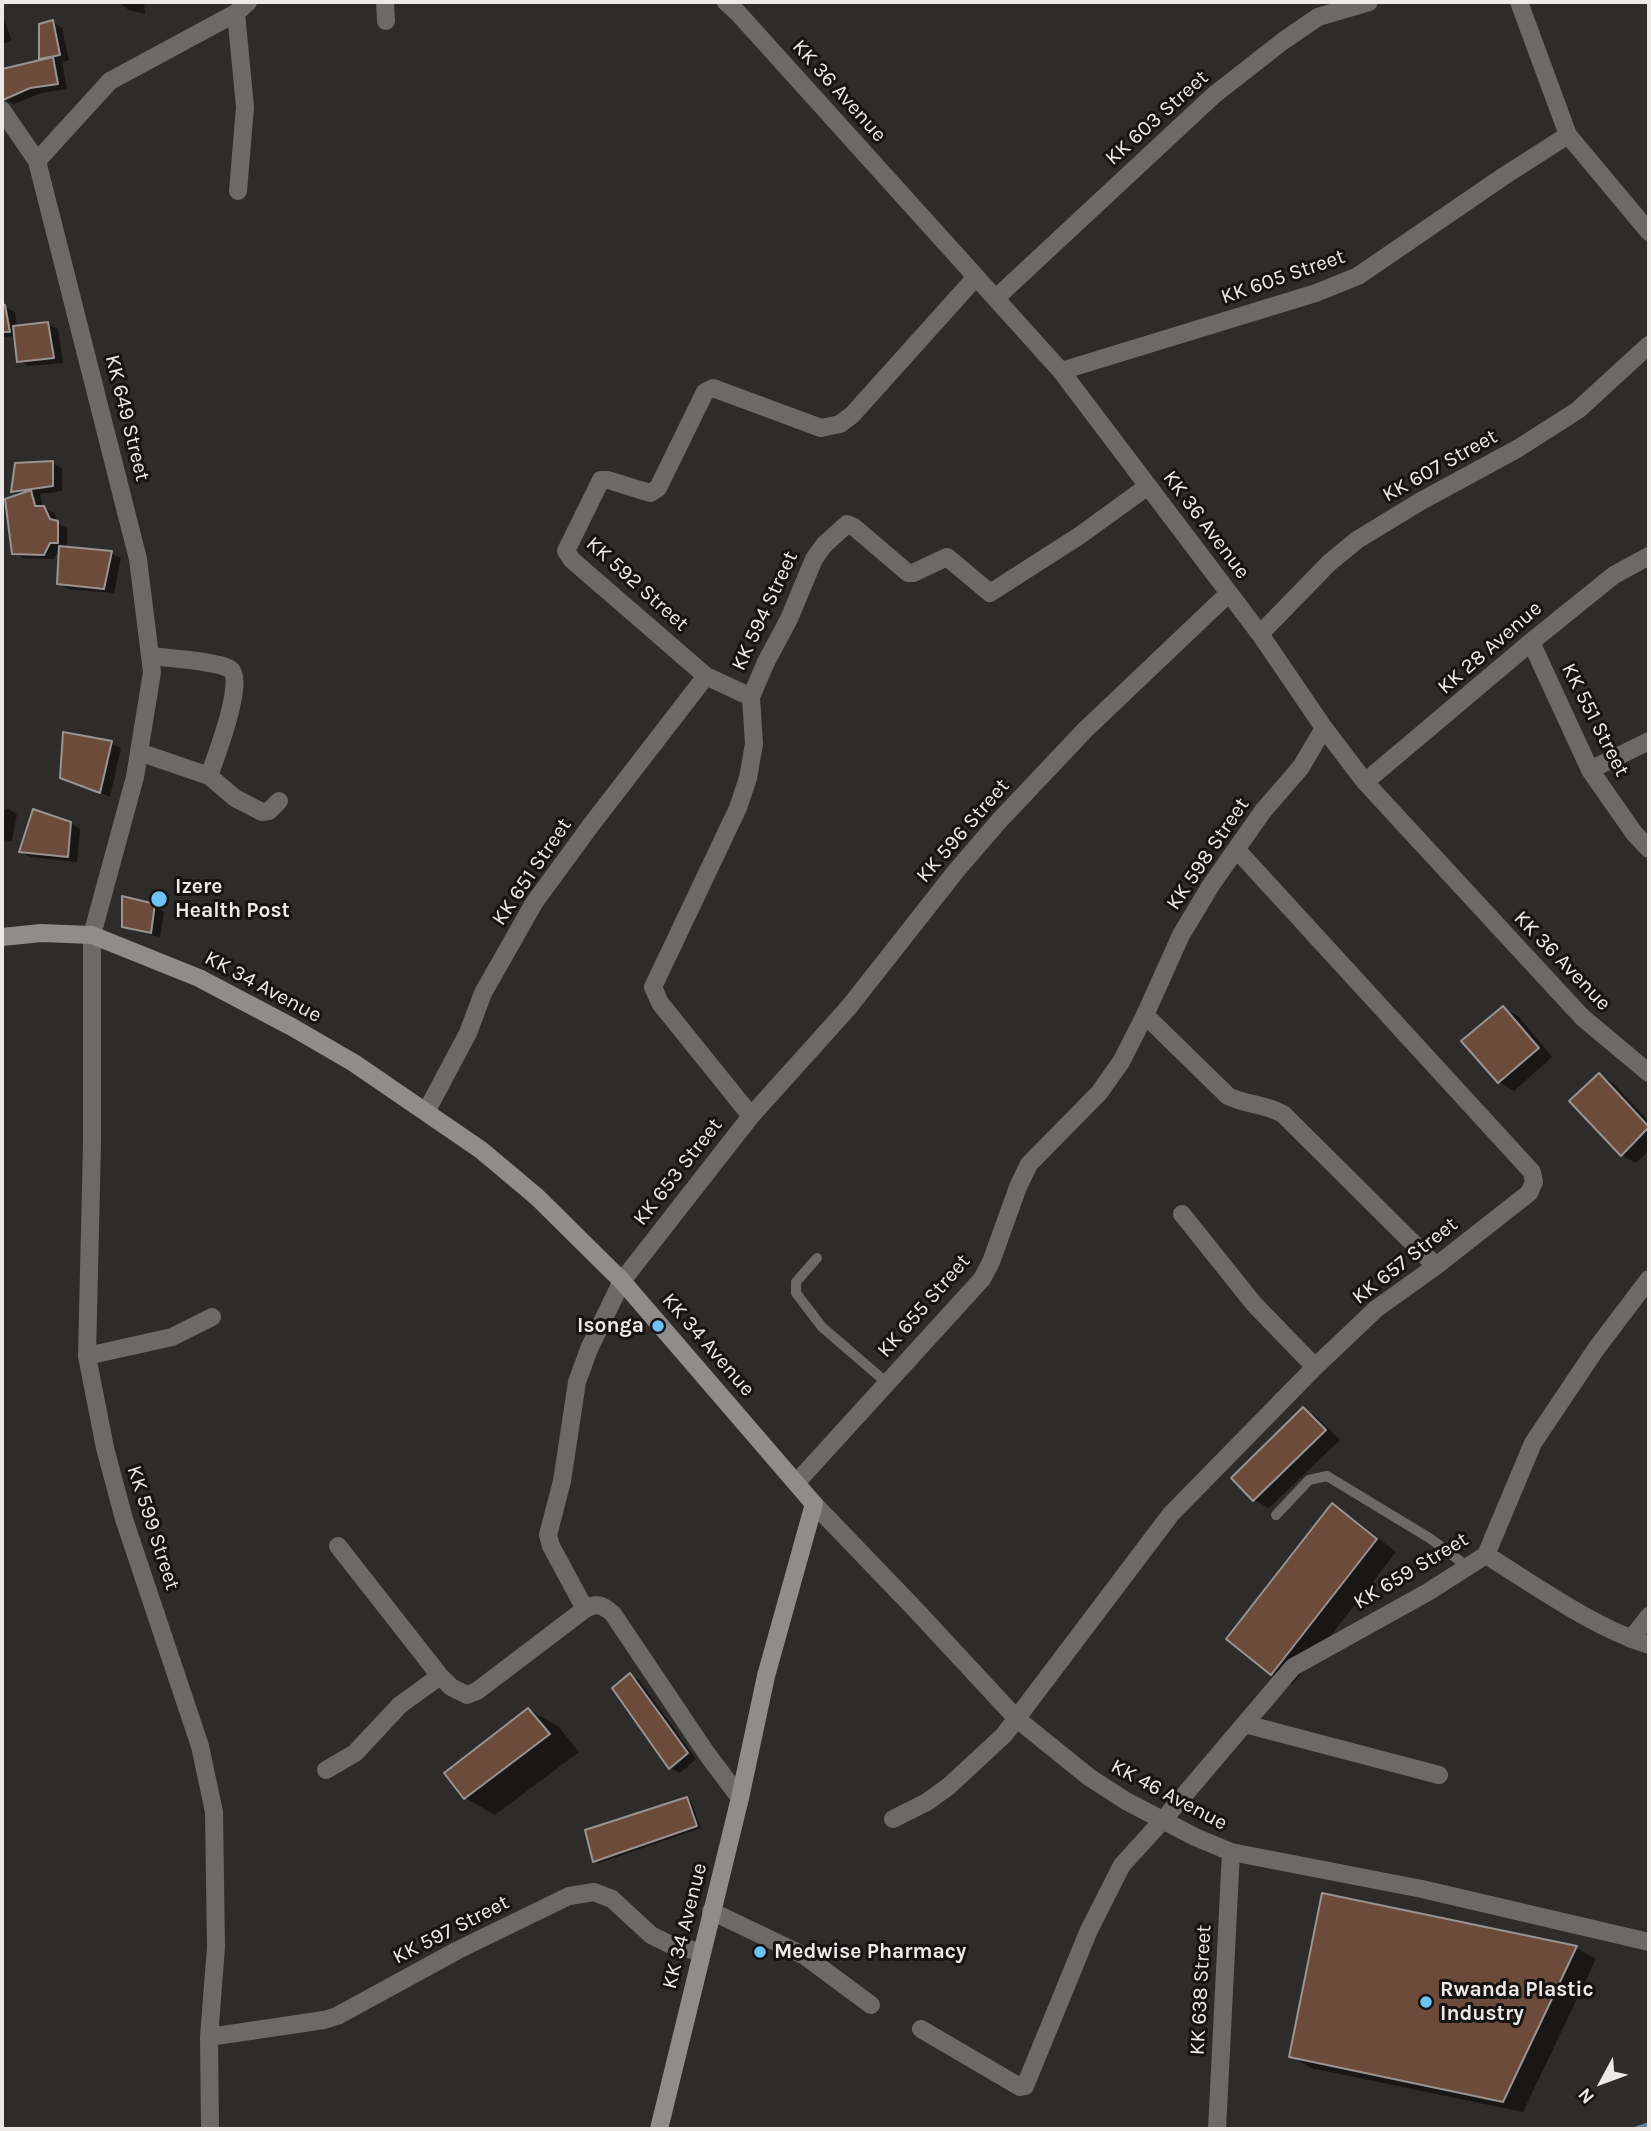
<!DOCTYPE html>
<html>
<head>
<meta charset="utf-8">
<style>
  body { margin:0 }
  #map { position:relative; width:1651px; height:2131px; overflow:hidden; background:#2e2c2a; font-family:Karla,sans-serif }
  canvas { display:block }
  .frame { position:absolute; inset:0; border:4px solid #eceae9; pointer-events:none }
  .north { position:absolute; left:1567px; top:2047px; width:70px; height:70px; -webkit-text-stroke:5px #151413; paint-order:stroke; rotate:229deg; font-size:19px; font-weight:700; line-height:28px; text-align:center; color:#eceae9 }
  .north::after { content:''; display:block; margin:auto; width:24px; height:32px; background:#eceae9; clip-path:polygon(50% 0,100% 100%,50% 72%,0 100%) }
</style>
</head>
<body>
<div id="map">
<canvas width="1651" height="2131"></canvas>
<div class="frame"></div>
<div class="north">N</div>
</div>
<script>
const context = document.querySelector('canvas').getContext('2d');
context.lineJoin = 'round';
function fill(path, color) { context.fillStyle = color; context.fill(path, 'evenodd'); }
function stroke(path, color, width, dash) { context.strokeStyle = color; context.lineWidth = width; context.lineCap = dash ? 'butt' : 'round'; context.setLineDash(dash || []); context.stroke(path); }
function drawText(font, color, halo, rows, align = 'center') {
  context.font = font + ' Karla,sans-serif'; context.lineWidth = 6; context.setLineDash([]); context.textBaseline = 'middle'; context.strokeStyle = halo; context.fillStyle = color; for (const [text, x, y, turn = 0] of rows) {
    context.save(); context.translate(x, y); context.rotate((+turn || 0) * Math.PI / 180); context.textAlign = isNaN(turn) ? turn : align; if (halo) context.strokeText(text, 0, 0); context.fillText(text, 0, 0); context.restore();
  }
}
const shadow = new Path2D(`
  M118,2h26l1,12 -16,-4z
  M2,14l10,27 -10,3z
  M52,22l10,6 7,32 -7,2 5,27 -26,4 -27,11 -10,-5 -2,-29 38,-8 1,-37z
  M2,306l13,6 2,15 31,-3 10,5 5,34 -34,3 -10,-5 -3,-25 -14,1z
  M52,463l10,5v23l-22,3 3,13 11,6 5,11 8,4v21l44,4 10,5 -7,35 -45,-4 -10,-6 2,-37 -7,13 -31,-1 -9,-6 6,-56 -8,-5zM31,497h4l3,17z
  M111,743l10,5 -11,49 -49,-20z
  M8,809l9,5 -5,27 -10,-1v-29z
  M71,823l9,6 -3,33 -46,-5 -10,-5z
  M154,906l10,6 -4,25 -26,-6 -10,-5z
  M1503,1008l15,8 34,41 -38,34 -15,-9z
  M1599,1075l15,9 35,38v29l-13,12 -14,-8z
  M1304,1409l14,9 22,22 -71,68 -15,-8z
  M1332,1505l20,12 44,35 -104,133 -20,-11 -44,-35z
  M630,1675l9,5 57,79 -16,14 -9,-5z
  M529,1710l30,17 20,25 -84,63 -30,-17z
  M687,1798l4,3 10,27 -102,35 -5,-2z
  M1324,1895l253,53 19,11 -73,153 -212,-44 -20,-12z`);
const stream = new Path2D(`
  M1637,2129l12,-4`);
const building = new Path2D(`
  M53,20l7,35 -21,4v-35z
  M53,57l5,27 -28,4 -27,12 -1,-31z
  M2,304l3,1 5,27h-8z
  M48,322l6,36 -37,4 -4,-36z
  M53,461v25l-42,6 4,-29z
  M31,490l4,16h9l6,13 8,2v22h-8l-6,12 -32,-1 -7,-55z
  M59,546l53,5 -8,38 -47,-5z
  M63,732l49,9 -12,52 -40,-15z
  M33,809l38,13 -3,35 -49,-5z
  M122,896l33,8 -4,29 -29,-6z
  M1503,1006l36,42 -41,35 -37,-42z
  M1599,1073l50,54 -28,29 -52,-55z
  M1303,1407l23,23 -73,71 -22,-23z
  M1332,1503l45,36 -106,136 -45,-36z
  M630,1673l58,80 -19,16 -57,-81z
  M528,1708l22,26 -86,65 -20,-26z
  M687,1797l10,29 -104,36 -8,-32z
  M1322,1893l255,53 -74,156 -214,-45z`);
const service = new Path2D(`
  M817,1258l-21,24v11l26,34 65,56
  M1276,1515l33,-35 18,-4 104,63 37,28`);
const minor = new Path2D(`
  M385,2l1,19
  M726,2l12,11 323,358 199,263 64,94 41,54 217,235 67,56
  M1519,2l49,133 81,97
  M2,110l35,51
  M238,191l7,-84 -9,-94 12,-11
  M996,298l218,-203 69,-54 35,-24 51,-15
  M1061,371l255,-78 42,-17 146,-100 64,-41
  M1260,634l69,-71 28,-23 64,-39 96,-52 61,-39 71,-65
  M1531,642l59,128 44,63 15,16
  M150,656c18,2 67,5 80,13 16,10 -15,90 -21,107
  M751,697l-45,-21 -134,-116 -6,-9 35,-71h7l42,13 8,-5 47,-96 8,-4 108,40 19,-4 12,-9 124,-138
  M139,752l70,24 26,22 27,14 7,-1 10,-10
  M1590,770l59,-29
  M1365,782l166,-140 83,-67 35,-19
  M1145,1015l83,81c18,9 37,8 55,18l153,152
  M426,1112l42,-79 15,-40 51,-90 57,-78 115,-149
  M751,1116l98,-109 107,-136 43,-50 86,-91 143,-136
  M1182,1214l72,90 61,63
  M87,1356l85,-19 40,-20
  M796,1483l186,-204 9,-17 27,-75 11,-23 70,-71 22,-31 24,-47 36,-80 30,-50 52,-74 38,-44 23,-39
  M814,1504l100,104 103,111 72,58 37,24 69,36 36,15 191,37 227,53
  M338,1546l102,130 11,11 16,8 10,-4 108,-82c12,-7 18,-4 28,5l94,140 33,44
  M1486,1555c52,32 105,71 163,90
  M585,1609l-34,-63 -3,-11 14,-54 15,-99 12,-33 33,-68 129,-165 -91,-113 -7,-16 85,-179 10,-30 6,-34 -3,-47 15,-35 23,-43 25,-60 10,-14 23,-21 7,3 54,46h5l34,-16 43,36 89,-57 69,-50
  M1631,1639l18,-23
  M1245,1724l194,51
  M326,1770l29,-17 45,-48 40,-29
  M893,1819l34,-17 22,-16 55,-51 167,-221 144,-147 61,-58 60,-43 93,-73 5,-11 -2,-10 -295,-322
  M711,1911l94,45 66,49
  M921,2029l99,58 5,-1 64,-156 33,-65 41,-45 130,-153 135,-75 58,-37 47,-112 63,-94 53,-70
  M209,2037l115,-17 13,-4 121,-66 111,-54 25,-4 18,7 39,36 20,10 30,7
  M210,2129l-1,-92 7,-90 -2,-135 -14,-66 -76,-227 -19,-71 -18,-92 5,-212v-209l43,-158 17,-105 -14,-113 -101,-398 73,-80 126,-68
  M1217,2129l14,-277`);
const secondary = new Path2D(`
  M2,937l39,-4 51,2 107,43 93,49 62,36 127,87 56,47 85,84 192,223 -48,172 -26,122 -81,331`);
const markers = [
  [159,899,9,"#6fc2f4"],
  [658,1326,7,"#6fc2f4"],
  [760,1952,7,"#6fc2f4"],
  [1426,2002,7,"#6fc2f4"]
];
const streetNames = [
  ["KK 36 Avenue",839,91,48],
  ["KK 603 Street",1157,118,-42],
  ["KK 605 Street",1283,277,-19],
  ["KK 649 Street",127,418,76],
  ["KK 607 Street",1440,466,-29],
  ["KK 36 Avenue",1206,525,53],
  ["KK 592 Street",637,584,42],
  ["KK 594 Street",765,611,-65],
  ["KK 28 Avenue",1490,648,-41],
  ["KK 551 Street",1595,720,63],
  ["KK 596 Street",963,831,-49],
  ["KK 598 Street",1208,854,-56],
  ["KK 651 Street",532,872,-56],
  ["KK 36 Avenue",1562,961,46],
  ["KK 34 Avenue",263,987,28],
  ["KK 653 Street",678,1172,-52],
  ["KK 657 Street",1405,1261,-38],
  ["KK 655 Street",924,1306,-49],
  ["KK 34 Avenue",708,1345,49],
  ["KK 599 Street",153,1528,72],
  ["KK 659 Street",1411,1571,-31],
  ["KK 46 Avenue",1169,1795,28],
  ["KK 34 Avenue",685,1926,-76],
  ["KK 597 Street",451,1930,-27],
  ["KK 638 Street",1201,1990,-87]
];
const poiNames = [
  ["Izere",175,887],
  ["Health Post",175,911],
  ["Isonga",644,1326,"right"],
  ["Medwise Pharmacy",774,1952],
  ["Rwanda Plastic",1440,1990],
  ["Industry",1440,2014]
];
fill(shadow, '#0007');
stroke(stream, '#5c8095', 6);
fill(building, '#6c4b3b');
stroke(building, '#989493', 2);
stroke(service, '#6c6a69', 10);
stroke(minor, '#6c6a69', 18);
stroke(secondary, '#8f8c8c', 18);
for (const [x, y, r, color] of markers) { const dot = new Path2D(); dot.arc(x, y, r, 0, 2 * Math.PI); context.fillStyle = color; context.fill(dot); stroke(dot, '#151413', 2.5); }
drawText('21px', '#eceae9', '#151413', streetNames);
drawText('bold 21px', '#eceae9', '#151413', poiNames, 'left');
</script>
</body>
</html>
